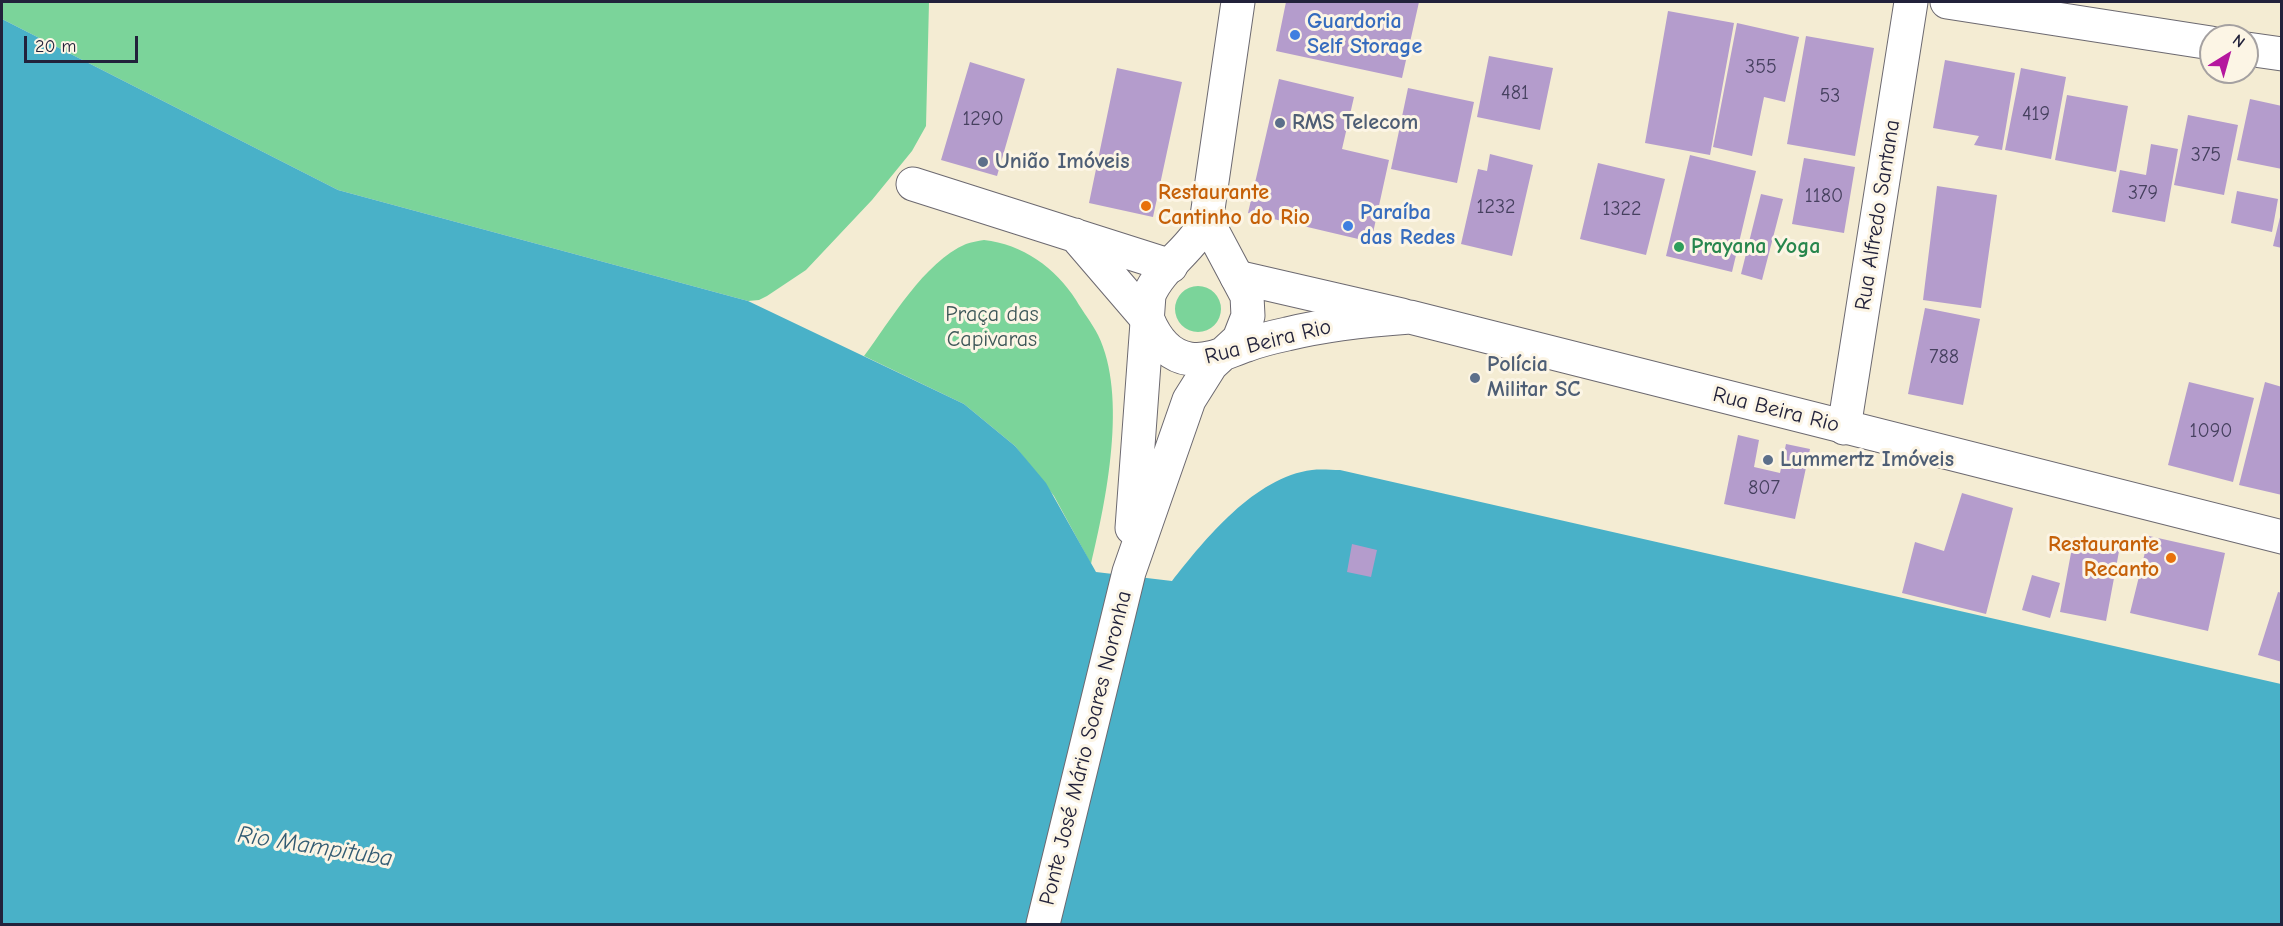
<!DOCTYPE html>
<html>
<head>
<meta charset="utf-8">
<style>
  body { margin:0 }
  #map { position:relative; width:2283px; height:926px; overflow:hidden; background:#f4ecd3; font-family:"Comic Neue",sans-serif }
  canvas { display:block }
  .frame { position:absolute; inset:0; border:3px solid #22223b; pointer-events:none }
  .north { position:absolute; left:2199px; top:24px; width:60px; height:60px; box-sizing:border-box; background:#fcf5e5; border:2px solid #a5a1a1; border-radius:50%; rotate:37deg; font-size:16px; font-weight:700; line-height:24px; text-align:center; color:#22223b }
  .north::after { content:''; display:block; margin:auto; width:21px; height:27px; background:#b5179e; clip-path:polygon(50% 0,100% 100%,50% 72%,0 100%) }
  .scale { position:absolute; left:24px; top:36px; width:114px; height:27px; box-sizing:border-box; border:3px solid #22223b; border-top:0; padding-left:8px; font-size:18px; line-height:21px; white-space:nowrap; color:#22223b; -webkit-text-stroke:4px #fcf5e5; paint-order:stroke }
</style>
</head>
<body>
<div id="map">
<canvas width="2283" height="926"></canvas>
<div class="frame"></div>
<div class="north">N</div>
<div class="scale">20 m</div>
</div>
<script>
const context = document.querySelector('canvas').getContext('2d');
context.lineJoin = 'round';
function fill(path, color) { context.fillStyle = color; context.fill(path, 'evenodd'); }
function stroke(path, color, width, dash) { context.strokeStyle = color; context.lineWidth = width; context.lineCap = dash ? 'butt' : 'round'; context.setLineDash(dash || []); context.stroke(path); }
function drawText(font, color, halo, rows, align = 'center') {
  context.font = font + ' "Comic Neue",sans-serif'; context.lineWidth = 6; context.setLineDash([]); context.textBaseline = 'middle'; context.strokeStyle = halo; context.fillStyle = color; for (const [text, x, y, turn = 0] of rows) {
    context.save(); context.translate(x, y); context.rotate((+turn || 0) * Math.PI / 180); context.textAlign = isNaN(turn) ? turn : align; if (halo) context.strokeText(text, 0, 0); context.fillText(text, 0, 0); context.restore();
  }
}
const green = new Path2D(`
  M2,2h927l-3,124 -14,25 -40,49 -66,70 -39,26 -8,4 -11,1 -410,-111 -336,-171z
  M984,240c38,4 72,28 92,60 7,12 16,23 22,35 30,61 8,166 -7,229l-37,-68 -39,-50 -51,-42 -100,-48c26,-35 60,-94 102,-112 5,-2 12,-3 18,-4z
  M1175 309a23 23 0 1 1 46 0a23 23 0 1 1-46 0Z`);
const water = new Path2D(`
  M2,19l336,171 410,111 216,103 51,42 31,37 50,89 76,9c33,-42 83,-104 140,-111 9,-1 19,0 28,0l941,214v240h-2279z`);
const building = new Path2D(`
  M1286,2h133l-17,76 -126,-27z
  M1668,11l66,12 -24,132 -65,-12z
  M1737,23l62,14 -14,65 -21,-5 -12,59 -39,-9z
  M1806,36l68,12 -19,108 -68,-12z
  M1489,56l64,12 -13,62 -63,-13z
  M1945,60l70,13 -13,77 -28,-5 5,-9 -46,-8z
  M970,62l55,17 -28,97 -56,-16z
  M1117,68l65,14 -29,135 -64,-14z
  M2021,68l45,9 -15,82 -46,-9z
  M1279,79l75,18 -12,52 47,11 -18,82 -123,-29z
  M1408,88l66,14 -17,81 -66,-14z
  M2067,95l61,11 -12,66 -61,-12z
  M2250,99l32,7v63l-45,-9z
  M2188,115l50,10 -14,70 -50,-10z
  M2151,144l27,5 -13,73 -53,-10 8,-42 26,5z
  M1490,154l43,11 -21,91 -51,-12 17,-75 9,2z
  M1690,155l66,16 -24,101 -66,-16z
  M1804,158l51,9 -11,66 -52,-9z
  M1598,163l67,16 -19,76 -66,-16z
  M1937,186l60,9 -16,113 -58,-8z
  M2237,191l41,8 -6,33 -41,-9z
  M1761,194l22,5 -21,81 -21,-6z
  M2281,213l1,1v34l-9,-2z
  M1925,308l55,11 -17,86 -55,-11z
  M2189,382l65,16 -21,84 -65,-17z
  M2265,382l17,5v108l-43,-10z
  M1738,435l21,5 -5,27 26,6 6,-29 24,5 -15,70 -71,-15z
  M1962,493l51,15 -27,106 -84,-21 13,-51 29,9z
  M2149,536l76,17 -17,78 -78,-18z
  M2074,537l46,9 -14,75 -46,-9z
  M1352,544l25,6 -6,27 -24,-5z
  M2032,575l28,8 -10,35 -28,-8z
  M2278,592l4,1v69l-24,-7z`);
const street = new Path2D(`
  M913,184l258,82
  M1075,235l73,85
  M1237,277l165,38
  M1844,428l67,-426`);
const secondary = new Path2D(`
  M1947,2l264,41
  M2247,49l35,5
  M1148,320c8,19 20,36 42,39 20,3 38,-8 57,-14 13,-5 26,-8 40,-11 40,-10 81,-14 123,-17l872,220
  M1132,528l17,-233c13,-31 47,-47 58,-79l31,-214
  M1043,924l86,-352 60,-172 22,-35 28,-26 9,-23 -1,-20 -33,-62 -7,-18`);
const markers = [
  [1295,35,6,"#3f7fe0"],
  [1280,123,6,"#5c6f8a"],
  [983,162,6,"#5c6f8a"],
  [1146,206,6,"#e8710a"],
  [1348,226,6,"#3f7fe0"],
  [1679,247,6,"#2e9e5b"],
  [1475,378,6,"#5c6f8a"],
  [1768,460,6,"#5c6f8a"],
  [2171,558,6,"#e8710a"]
];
const numberNames = [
  ["355",1761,67],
  ["481",1515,93],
  ["53",1830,96],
  ["419",2036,114],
  ["1290",983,119],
  ["375",2206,155],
  ["379",2143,193],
  ["1180",1824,196],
  ["1232",1496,207],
  ["1322",1622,209],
  ["788",1944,357],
  ["1090",2211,431],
  ["807",1764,488]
];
const shopNames = [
  ["Guardoria",1307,22],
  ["Self Storage",1307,47],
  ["Paraíba",1360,213],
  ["das Redes",1360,238]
];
const serviceNames = [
  ["RMS Telecom",1292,123],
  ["União Imóveis",995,162],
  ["Polícia",1487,365],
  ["Militar SC",1487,390],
  ["Lummertz Imóveis",1780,460]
];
const foodNames = [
  ["Restaurante",1158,193],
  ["Cantinho do Rio",1158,218],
  ["Restaurante",2159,545,"right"],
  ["Recanto",2159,570,"right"]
];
const streetNames = [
  ["Rua Alfredo Santana",1878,215,-81],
  ["Rua Beira Rio",1268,342,-14],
  ["Rua Beira Rio",1776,410,14],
  ["Ponte José Mário Soares Noronha",1086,748,-76]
];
const leisureNames = [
  ["Prayana Yoga",1691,247]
];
const parkNames = [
  ["Praça das",992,315],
  ["Capivaras",992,340]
];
const waterNames = [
  ["Rio Mampituba",315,847,9]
];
fill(green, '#7bd49a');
fill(water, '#49b1c8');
fill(building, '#b49ccc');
stroke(street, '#6c6970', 35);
stroke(secondary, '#6c6970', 35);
stroke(street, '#fff', 33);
stroke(secondary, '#fff', 33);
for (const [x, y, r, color] of markers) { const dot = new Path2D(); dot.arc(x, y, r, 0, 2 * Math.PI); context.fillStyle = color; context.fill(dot); stroke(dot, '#fcf5e5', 2); }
drawText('20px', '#46405f', null, numberNames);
drawText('bold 22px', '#366cbe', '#fcf5e5', shopNames, 'left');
drawText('bold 22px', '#4e5e75', '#fcf5e5', serviceNames, 'left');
drawText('bold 22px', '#c56008', '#fcf5e5', foodNames, 'left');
drawText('22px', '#22223b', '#fcf5e5', streetNames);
drawText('bold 22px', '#27864d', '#fcf5e5', leisureNames, 'left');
drawText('22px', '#3d5758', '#fcf5e5', parkNames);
drawText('italic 24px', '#325b73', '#fcf5e5', waterNames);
</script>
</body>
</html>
